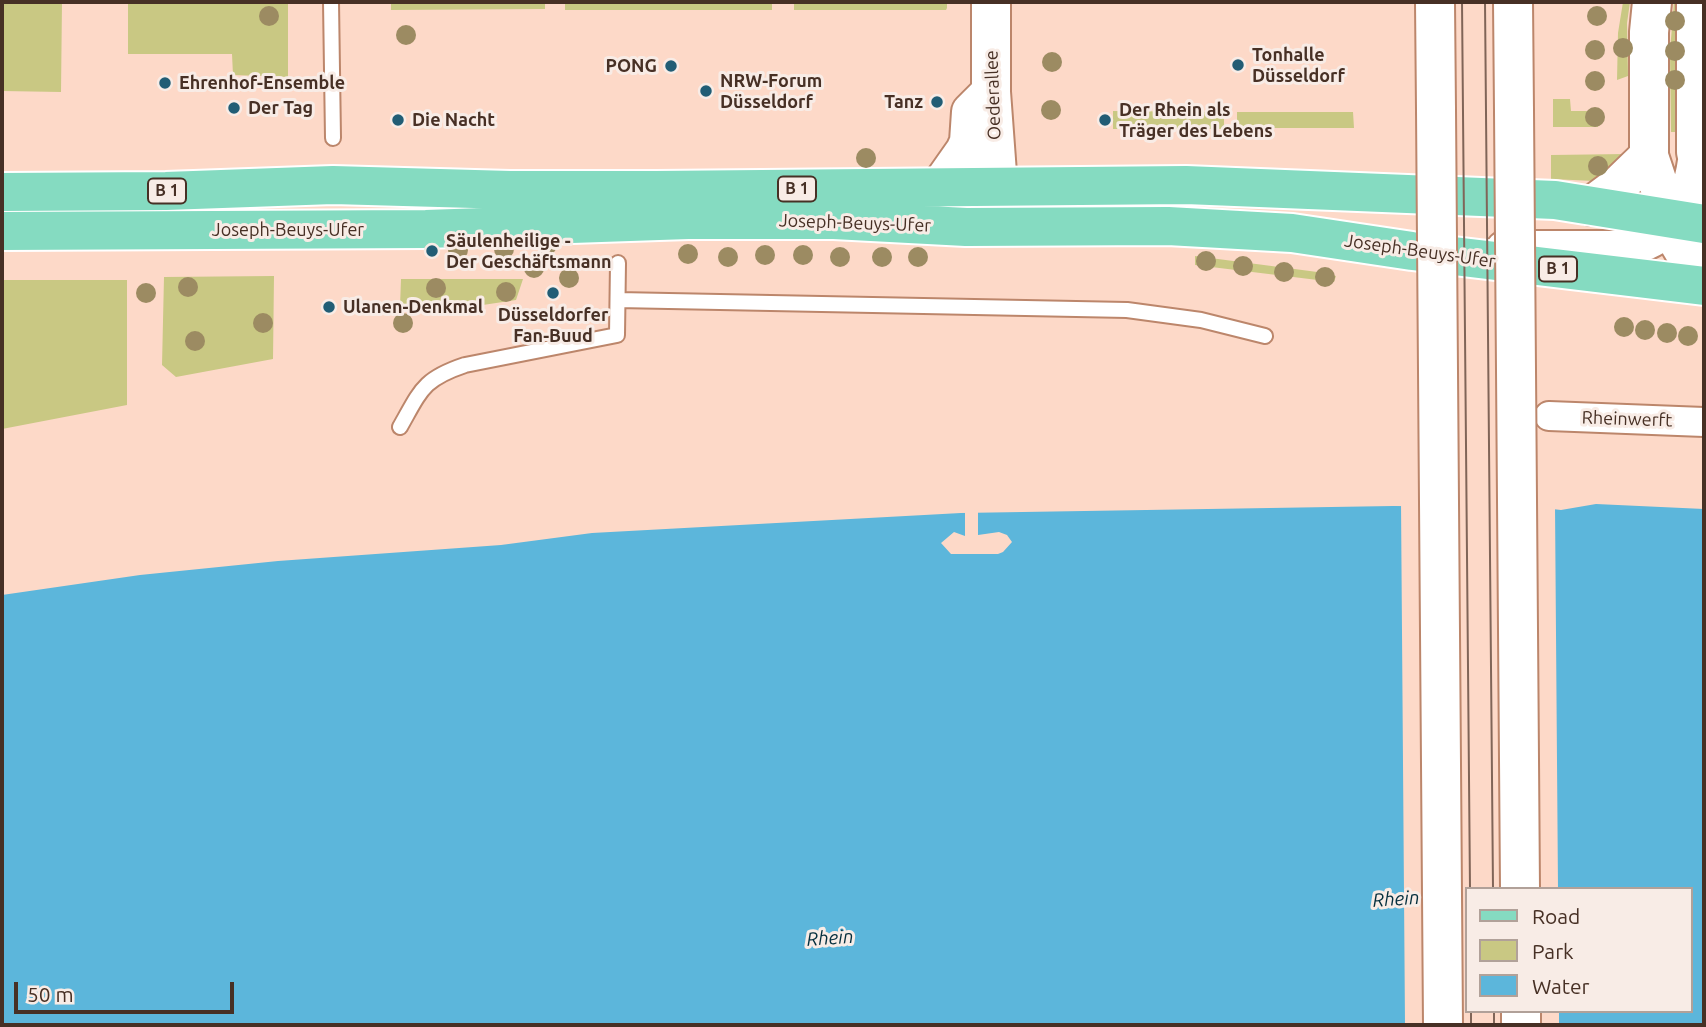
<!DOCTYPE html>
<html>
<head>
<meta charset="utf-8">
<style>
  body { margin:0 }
  #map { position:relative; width:1706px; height:1027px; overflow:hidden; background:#fdd9c8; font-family:Ubuntu,sans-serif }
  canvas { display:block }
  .frame { position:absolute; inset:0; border:4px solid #473025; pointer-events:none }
  .legend { position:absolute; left:1465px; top:887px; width:228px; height:126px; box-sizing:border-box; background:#f8ece6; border:2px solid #b1a199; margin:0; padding:9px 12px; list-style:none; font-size:21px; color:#473025 }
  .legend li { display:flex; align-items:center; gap:14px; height:35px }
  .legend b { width:35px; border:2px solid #b1a199 }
  .scale { position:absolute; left:14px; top:982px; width:220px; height:32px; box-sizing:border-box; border:4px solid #473025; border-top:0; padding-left:9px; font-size:21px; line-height:24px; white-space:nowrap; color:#473025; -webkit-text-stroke:5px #f8ece6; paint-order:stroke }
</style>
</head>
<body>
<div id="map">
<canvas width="1706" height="1027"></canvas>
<div class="frame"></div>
<ul class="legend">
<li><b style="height:9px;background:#85dbc1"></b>Road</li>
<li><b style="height:19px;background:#c9c883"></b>Park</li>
<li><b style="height:19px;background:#5cb6db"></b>Water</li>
</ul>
<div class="scale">50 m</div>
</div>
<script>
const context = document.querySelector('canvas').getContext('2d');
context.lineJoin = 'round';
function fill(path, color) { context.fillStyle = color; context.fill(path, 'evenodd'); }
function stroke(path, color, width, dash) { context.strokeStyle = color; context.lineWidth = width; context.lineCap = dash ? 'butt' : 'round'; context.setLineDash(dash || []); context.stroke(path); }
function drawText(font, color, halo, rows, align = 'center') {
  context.font = font + ' Ubuntu,sans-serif'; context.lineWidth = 6; context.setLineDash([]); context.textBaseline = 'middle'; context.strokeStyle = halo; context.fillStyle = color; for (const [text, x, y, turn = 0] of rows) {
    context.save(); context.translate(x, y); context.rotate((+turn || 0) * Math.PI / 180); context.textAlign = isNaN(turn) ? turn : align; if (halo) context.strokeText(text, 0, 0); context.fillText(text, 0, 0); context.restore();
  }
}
const green = new Path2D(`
  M2,2h60l-1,90 -59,-1z
  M128,2h160v75l-55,-2 -1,-21h-104z
  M391,2h154v7l-154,1z
  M565,2h207v8h-207z
  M794,2h153v6l-1,2h-152z
  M1623,2h7l-3,21 1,53 -11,4 1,-47z
  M1674,2h5l2,130h-10l-1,-81z
  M1553,99h17l1,12h27v16h-45z
  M1113,111l111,1v17h-111z
  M1237,112h116l1,16h-117z
  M1626,154l-32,27 -43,-2v-24z
  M1195,256l130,17 11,3 -2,6 -139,-17z
  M274,276l-1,83 -97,18 -14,-12 2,-88z
  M401,279h122l-7,21 -73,11 -43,-4z
  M2,280h125v125l-125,24z`);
const water = new Path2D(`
  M1596,504l108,5v516h-1702v-430l138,-20 138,-14 223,-16 91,-12 369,-20 432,-7 142,1 26,3zM1466,889h224v122h-224z`);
const pier = new Path2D(`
  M1401,502l134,1 20,3 3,383h-92v122h93v14h-154z
  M978,509v26l21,-3 8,3 5,7 -9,10 -5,2h-47l-10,-11 13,-11 11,4v-26z`);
const lane = new Path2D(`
  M331,2l2,136
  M618,300l509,10 74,10 64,16
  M400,427c21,-37 23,-48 65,-62l152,-30 1,-72`);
const street = new Path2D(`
  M1549,416l155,6`);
const secondary = new Path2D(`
  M991,2v90l9,122 4,4
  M1435,2l1,108
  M1513,2l1,109
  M1652,2l-3,30v124l28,84 9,15 18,17
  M1696,2v150l7,32
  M939,188l26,-37 4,-9 2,-30 14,-14
  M1591,206l27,-20 31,-30
  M1505,250h107c53,-7 78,-38 85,-89
  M1521,1011v14`);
const primary = new Path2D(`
  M2,192l164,-1 167,-6 177,5h146l530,-5 369,15 149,24
  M2,231l424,-2 262,-9h146l132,7 202,-1 124,7 120,18 292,35`);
const tram = new Path2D(`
  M1462,2l8,887
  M1485,2l8,887
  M1471,1011v14
  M1494,1011v14`);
const secondaryBridge = new Path2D(`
  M1436,110l7,915
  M1514,111l6,778`);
const trees = [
  [269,16],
  [1597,16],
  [1675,21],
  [406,35],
  [1623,48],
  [1595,50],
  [1675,51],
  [1052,62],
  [1675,80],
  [1595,81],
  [1051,110],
  [1595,117],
  [866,158],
  [1598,166],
  [547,245],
  [504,249],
  [458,250],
  [688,254],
  [765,255],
  [803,255],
  [728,257],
  [840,257],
  [882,257],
  [918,257],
  [1206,261],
  [1243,266],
  [534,268],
  [1284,272],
  [1325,277],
  [569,278],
  [188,287],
  [436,288],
  [506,292],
  [146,293],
  [263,323],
  [403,323],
  [1624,327],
  [1645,330],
  [1667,333],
  [1688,336],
  [195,341]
];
const markers = [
  [1238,65,7,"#215d75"],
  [671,66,7,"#215d75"],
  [165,83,7,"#215d75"],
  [706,91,7,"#215d75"],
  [937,102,7,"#215d75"],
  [234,108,7,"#215d75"],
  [398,120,7,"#215d75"],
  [1105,120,7,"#215d75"],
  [432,251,7,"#215d75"],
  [553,293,7,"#215d75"],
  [329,307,7,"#215d75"]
];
const shields = [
  [797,189,38],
  [167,191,38],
  [1558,269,38]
];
const shieldNames = [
  ["B 1",797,189],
  ["B 1",167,191],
  ["B 1",1558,269]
];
const poiNames = [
  ["Tonhalle",1252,55],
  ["Düsseldorf",1252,76],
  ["PONG",657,66,"right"],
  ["NRW-Forum",720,81],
  ["Düsseldorf",720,102],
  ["Ehrenhof-Ensemble",179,83],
  ["Tanz",923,102,"right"],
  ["Der Tag",248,108],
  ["Der Rhein als",1119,110],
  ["Träger des Lebens",1119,131],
  ["Die Nacht",412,120],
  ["Säulenheilige -",446,241],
  ["Der Geschäftsmann",446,262],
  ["Ulanen-Denkmal",343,307],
  ["Düsseldorfer",553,315,"center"],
  ["Fan-Buud",553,336,"center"]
];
const streetNames = [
  ["Oederallee",993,95,-92],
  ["Joseph-Beuys-Ufer",855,223,2],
  ["Joseph-Beuys-Ufer",288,230],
  ["Joseph-Beuys-Ufer",1420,251,8],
  ["Rheinwerft",1627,419,2]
];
const waterNames = [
  ["Rhein",1396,899,-4],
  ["Rhein",830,938,-4]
];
fill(green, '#c9c883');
fill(water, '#5cb6db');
fill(pier, '#fdd9c8');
stroke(lane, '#bc866b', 18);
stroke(street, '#bc866b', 32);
stroke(secondary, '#bc866b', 42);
stroke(primary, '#fff', 42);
stroke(lane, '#fff', 14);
stroke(street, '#fff', 28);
stroke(secondary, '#fff', 38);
stroke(primary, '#85dbc1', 38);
stroke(tram, '#806558', 2);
stroke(secondaryBridge, '#bc866b', 42, []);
stroke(secondaryBridge, '#fff', 38);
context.fillStyle = '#9c8b62';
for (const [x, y] of trees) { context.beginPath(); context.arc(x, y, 10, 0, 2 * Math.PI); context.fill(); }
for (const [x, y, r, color] of markers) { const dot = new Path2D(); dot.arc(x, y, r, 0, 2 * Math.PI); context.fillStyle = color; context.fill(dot); stroke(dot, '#f8ece6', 2.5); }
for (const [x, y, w] of shields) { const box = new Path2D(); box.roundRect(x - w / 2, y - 12.5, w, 25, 5); context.fillStyle = '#f8ece6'; context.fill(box); stroke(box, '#473025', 2); }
drawText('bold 16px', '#473025', null, shieldNames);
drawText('bold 18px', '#473025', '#f8ece6', poiNames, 'left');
drawText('18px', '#473025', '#f8ece6', streetNames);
drawText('italic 19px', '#032e3d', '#f8ece6', waterNames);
</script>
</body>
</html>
